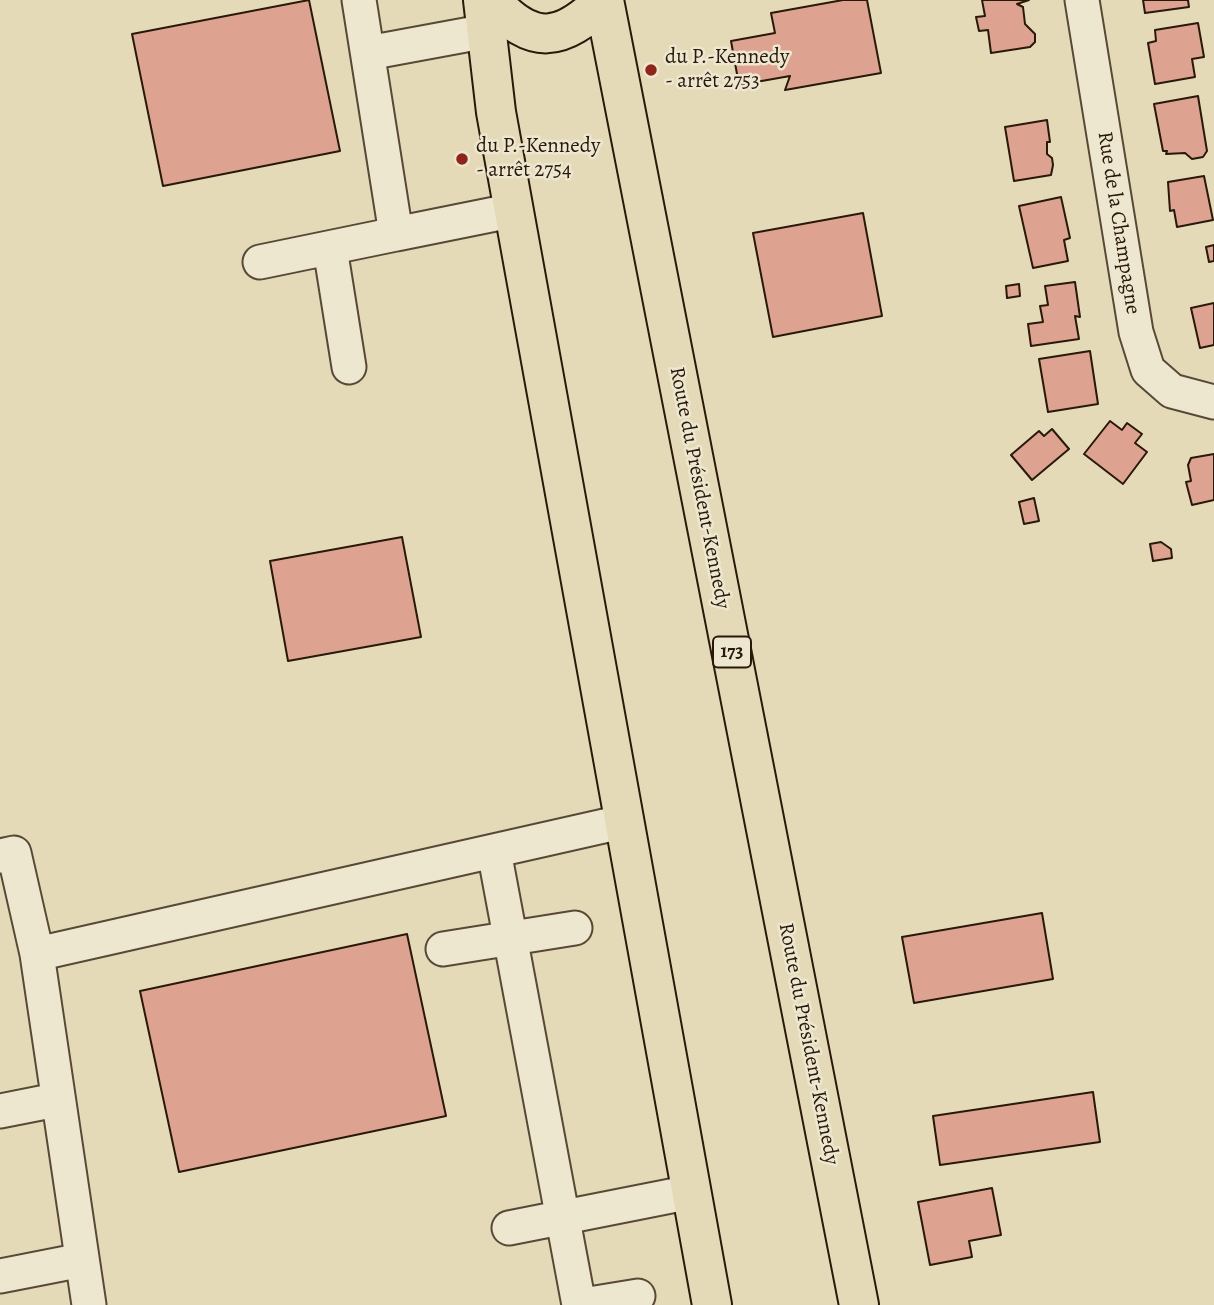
<!DOCTYPE html>
<html>
<head>
<meta charset="utf-8">
<style>
  body { margin:0 }
  canvas { display:block; background:#e4dab7 }
</style>
</head>
<body>
<canvas width="1214" height="1305"></canvas>
<script>
const context = document.querySelector('canvas').getContext('2d');
context.lineJoin = 'round';
function fill(path, color) { context.fillStyle = color; context.fill(path, 'evenodd'); }
function stroke(path, color, width, dash) { context.strokeStyle = color; context.lineWidth = width; context.lineCap = dash ? 'butt' : 'round'; context.setLineDash(dash || []); context.stroke(path); }
function drawText(font, color, halo, rows, align = 'center') {
  context.font = font + ' Alegreya,serif'; context.lineWidth = 5; context.setLineDash([]); context.textBaseline = 'middle'; context.strokeStyle = halo; context.fillStyle = color; for (const [text, x, y, turn = 0] of rows) {
    context.save(); context.translate(x, y); context.rotate((+turn || 0) * Math.PI / 180); context.textAlign = isNaN(turn) ? turn : align; if (halo) context.strokeText(text, 0, 0); context.fillText(text, 0, 0); context.restore();
  }
}
const building = new Path2D(`
  M309,0l31,151 -177,35 -31,-152z
  M843,0h24l14,73 -96,17 5,-14 -51,9 -8,-44 44,-8 -4,-20z
  M982,0h47l-12,4 6,3 2,17 10,10v8l-5,5 -39,6 -3,-23 -9,1 -3,-14 9,-1z
  M1143,0h45l1,7 -44,6z
  M1198,23l6,34 -12,2 3,18 -40,7 -7,-41 8,-2 -1,-11z
  M1198,96l9,55 -4,6 -11,2 -7,-6 -19,1 1,-3h-4l-9,-47z
  M1047,120l3,22h-3v12l5,4 1,7 -2,10 -37,6 -9,-54z
  M1204,176l9,44 -36,7 -3,-17 -4,1 -2,-29z
  M1061,197l9,41 -6,2 4,21 -35,7 -14,-62z
  M863,213l19,103 -109,21 -20,-104z
  M1214,245v16l-5,1 -3,-15z
  M1075,282l5,35 -5,-1 4,23 -48,7 -3,-22 15,-2 -3,-16 8,-1 -3,-19z
  M1019,284l1,12 -13,2 -1,-12z
  M1214,303v42l-14,3 -9,-40z
  M1090,351l8,53 -50,8 -9,-53z
  M1110,421l12,9 5,-7 15,11 -7,9 12,9 -24,32 -39,-30z
  M1052,429l17,20 -37,31 -21,-25 28,-24 5,5z
  M1214,454v46l-22,5 -6,-23 5,-1 -3,-16 3,-7z
  M1034,498l5,23 -15,3 -5,-22z
  M402,537l19,100 -133,24 -18,-100z
  M1161,542l10,7 1,9 -19,3 -3,-17z
  M1042,913l11,66 -139,24 -12,-66z
  M407,934l39,182 -267,56 -39,-181z
  M1093,1092l7,50 -160,23 -7,-49z
  M992,1188l9,47 -32,6 3,16 -42,8 -12,-63z`);
const minor = new Path2D(`
  M359,0l37,234 119,-24
  M1082,0l54,332 12,38 24,21 42,11
  M368,53l119,-22
  M330,248l19,119
  M260,262l136,-28
  M494,851l85,454
  M0,856l14,-3 23,101 52,351
  M443,949l132,-21
  M37,954l589,-133
  M0,1111l56,-11
  M509,1228l182,-36
  M0,1276l82,-16
  M583,1305l55,-9`);
const major = new Path2D(`
  M483,0l13,112 216,1193
  M491,0c41,47 71,42 113,0
  M604,0l255,1305`);
const markers = [
  [651,70,7,"#8f2418"],
  [462,159,7,"#8f2418"]
];
const shields = [
  [732,652,38]
];
const shieldNames = [
  ["173",732,652]
];
const poiNames = [
  ["du P.-Kennedy",665,58],
  ["- arrêt 2753",665,82],
  ["du P.-Kennedy",476,147],
  ["- arrêt 2754",476,171]
];
const streetNames = [
  ["Rue de la Champagne",1118,223,81],
  ["Route du Président-Kennedy",699,488,79],
  ["Route du Président-Kennedy",808,1044,79]
];
fill(building, '#dda290');
stroke(building, '#29190b', 2);
stroke(minor, '#584936', 37);
stroke(major, '#29190b', 42);
stroke(minor, '#ede7d0', 33);
stroke(major, '#e4dab7', 38);
for (const [x, y, r, color] of markers) { const dot = new Path2D(); dot.arc(x, y, r, 0, 2 * Math.PI); context.fillStyle = color; context.fill(dot); stroke(dot, '#ede7d0', 2.5); }
for (const [x, y, w] of shields) { const box = new Path2D(); box.roundRect(x - w / 2, y - 15.5, w, 31, 5); context.fillStyle = '#ede7d0'; context.fill(box); stroke(box, '#29190b', 2); }
drawText('bold 19px', '#29190b', null, shieldNames);
drawText('21px', '#29190b', '#ede7d0', poiNames, 'left');
drawText('21px', '#29190b', '#ede7d0', streetNames);
</script>
</body>
</html>
